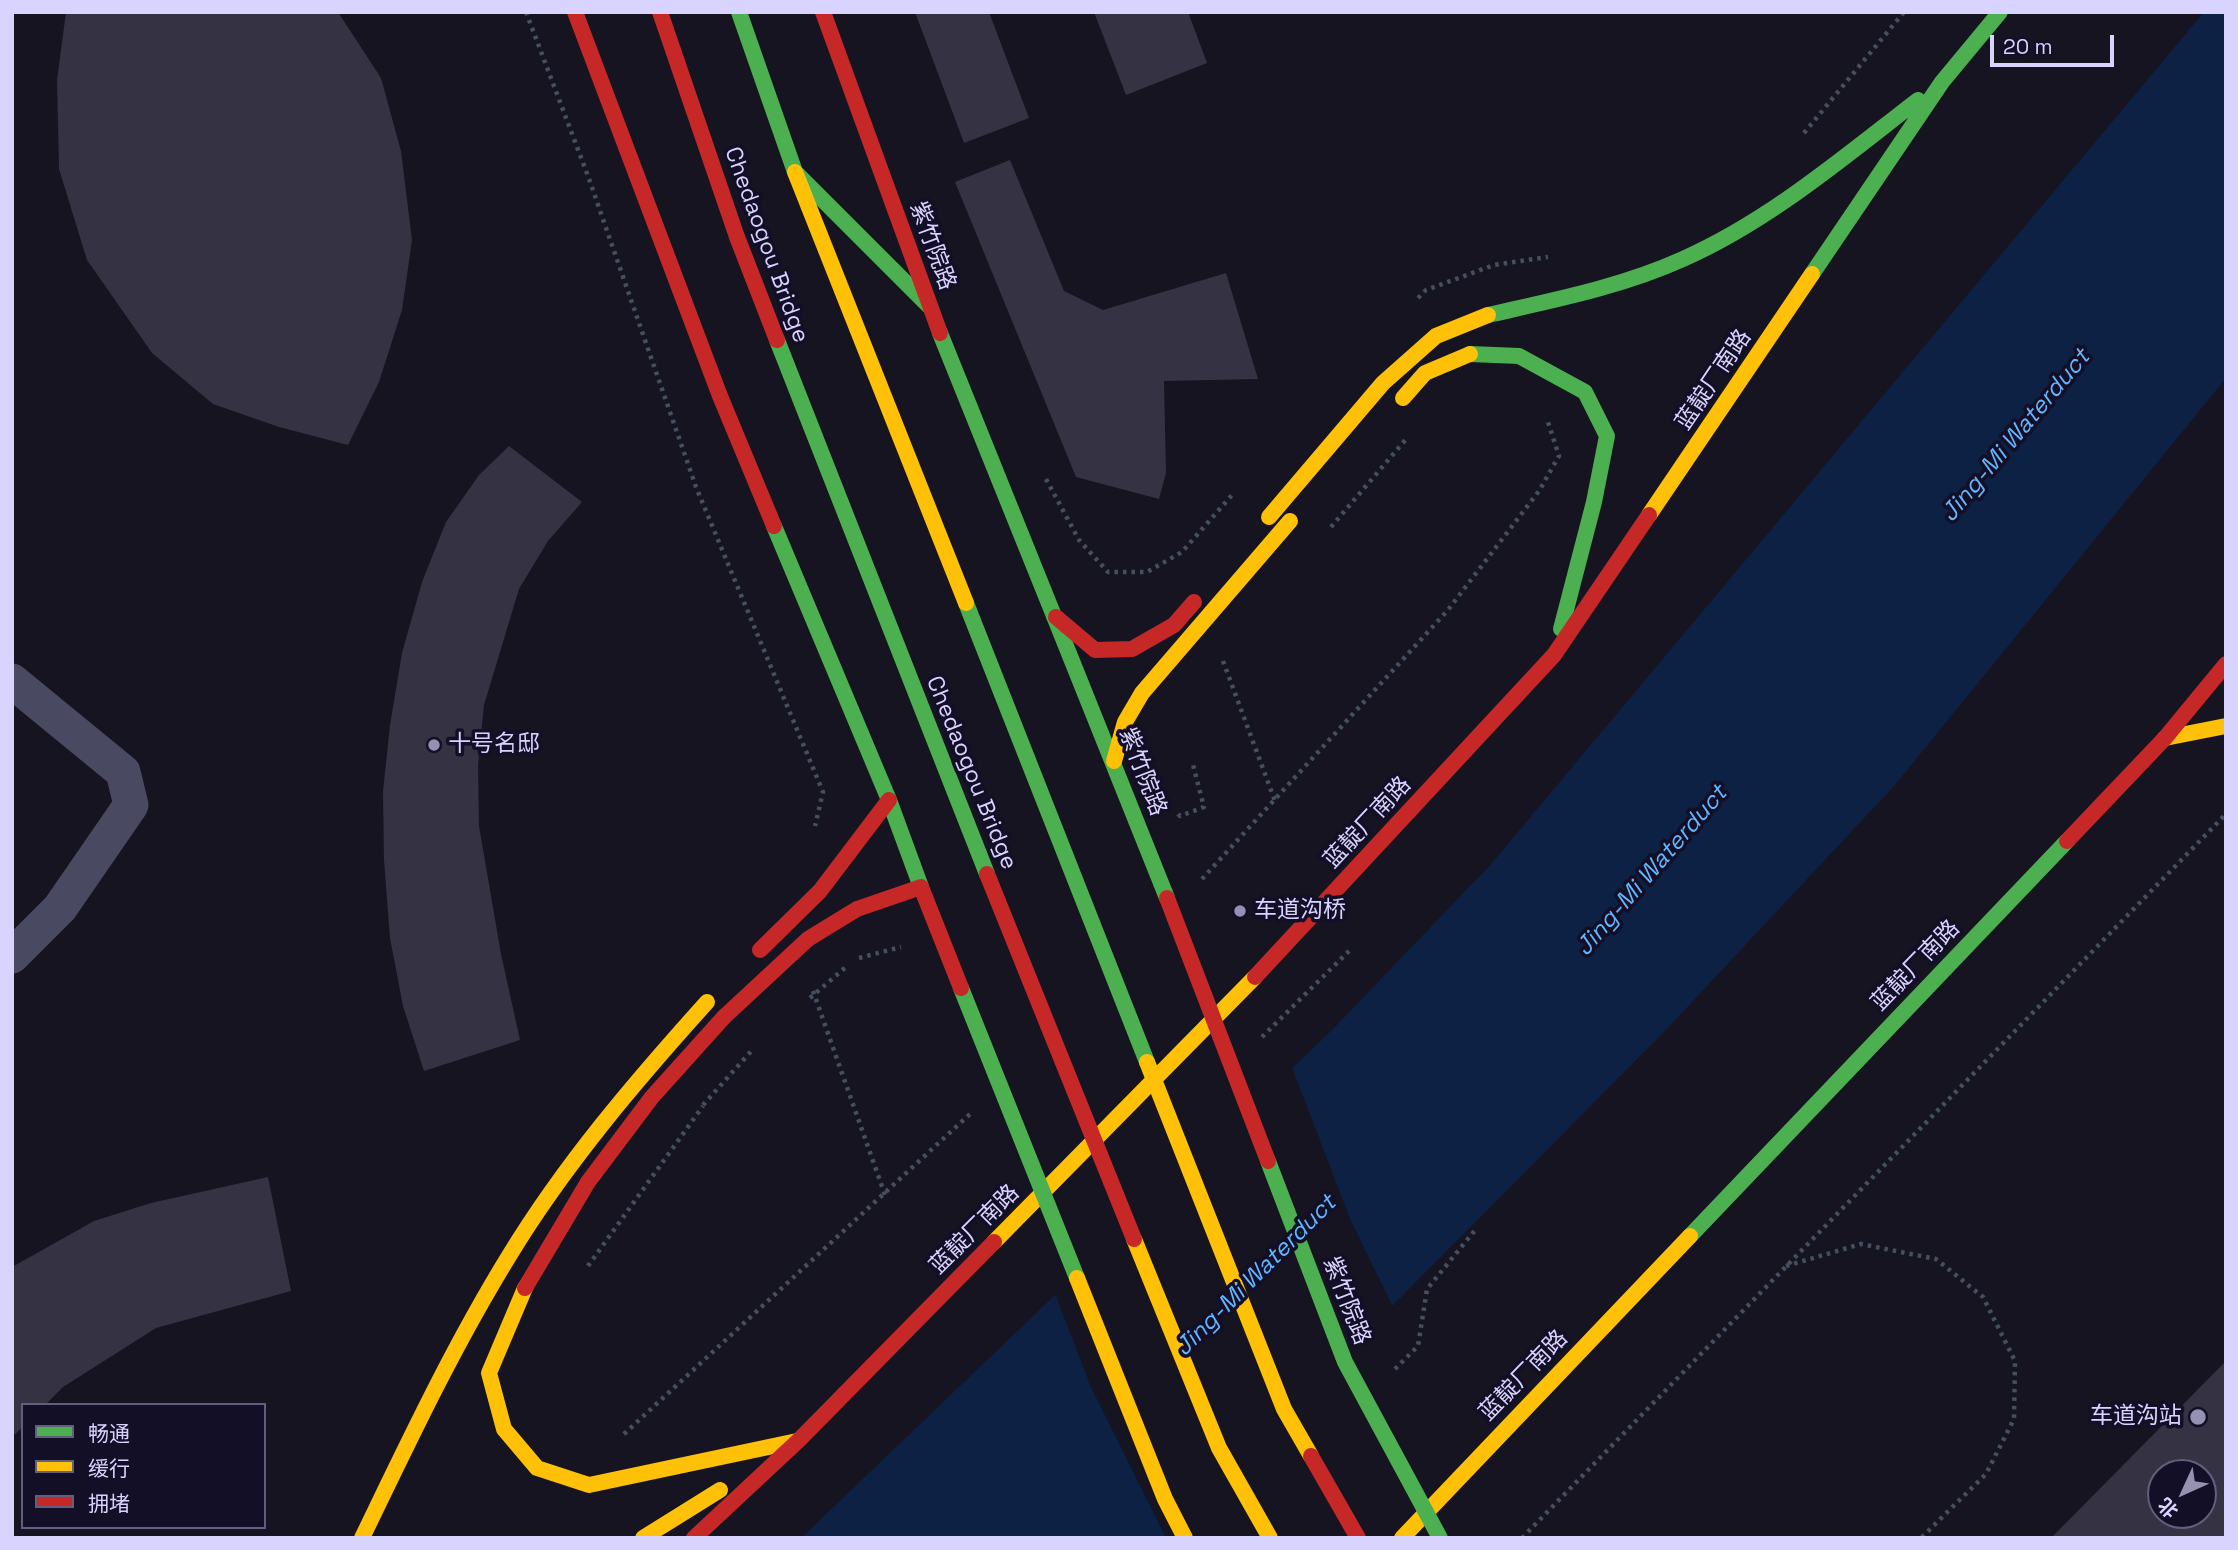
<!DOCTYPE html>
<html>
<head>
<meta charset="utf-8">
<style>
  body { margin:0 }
  #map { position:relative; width:2238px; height:1550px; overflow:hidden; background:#161421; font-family:"Space Grotesk","Noto Sans SC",sans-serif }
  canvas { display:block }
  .frame { position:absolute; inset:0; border:14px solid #d9d4ff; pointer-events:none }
  .legend { position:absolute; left:21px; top:1403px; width:245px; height:126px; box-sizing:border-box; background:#130f26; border:2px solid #625e7d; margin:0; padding:9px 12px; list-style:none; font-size:21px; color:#d9d4ff }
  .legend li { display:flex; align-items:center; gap:14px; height:35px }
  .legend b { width:35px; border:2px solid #625e7d }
  .north { position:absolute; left:2147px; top:1459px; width:70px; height:70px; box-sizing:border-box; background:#130f26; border:2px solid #625e7d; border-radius:50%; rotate:225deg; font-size:19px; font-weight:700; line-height:28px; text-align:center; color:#d9d4ff }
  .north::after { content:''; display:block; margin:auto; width:24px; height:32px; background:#9591b1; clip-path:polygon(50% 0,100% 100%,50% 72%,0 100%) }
  .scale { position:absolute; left:1990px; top:35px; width:124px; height:32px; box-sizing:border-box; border:4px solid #d9d4ff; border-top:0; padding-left:9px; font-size:21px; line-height:24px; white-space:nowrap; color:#d9d4ff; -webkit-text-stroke:5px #130f26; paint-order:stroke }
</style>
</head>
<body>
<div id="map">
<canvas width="2238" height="1550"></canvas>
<div class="frame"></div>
<ul class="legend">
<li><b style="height:9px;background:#4caf50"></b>畅通</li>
<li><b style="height:9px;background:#ffc107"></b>缓行</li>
<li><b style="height:9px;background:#c62828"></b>拥堵</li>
</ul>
<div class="north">北</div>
<div class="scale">20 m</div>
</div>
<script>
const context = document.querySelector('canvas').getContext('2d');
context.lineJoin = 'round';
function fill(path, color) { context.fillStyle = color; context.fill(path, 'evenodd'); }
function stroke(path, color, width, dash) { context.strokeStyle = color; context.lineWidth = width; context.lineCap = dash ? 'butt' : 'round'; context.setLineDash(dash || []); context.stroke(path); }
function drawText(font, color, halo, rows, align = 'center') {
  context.font = font + ' "Space Grotesk","Noto Sans SC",sans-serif'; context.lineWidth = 7; context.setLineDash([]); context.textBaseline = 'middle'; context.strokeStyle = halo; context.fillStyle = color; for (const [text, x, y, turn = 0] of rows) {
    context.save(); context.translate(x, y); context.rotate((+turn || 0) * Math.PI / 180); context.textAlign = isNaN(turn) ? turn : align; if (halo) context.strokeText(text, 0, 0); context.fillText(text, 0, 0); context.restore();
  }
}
const water = new Path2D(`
  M2204,12h22v366l-331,407 -231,247 -502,506h-361l531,-508 160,-167z`);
const pier = new Path2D(`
  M1291,1065l60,156 43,88 -228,229 -76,-153 -36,-94z`);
const building = new Path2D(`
  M66,12h272l43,66 20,73 11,89 -10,70 -23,72 -31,63 -69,-18 -66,-23 -61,-51 -65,-93 -28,-91 -2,-89z
  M915,12h74l40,106 -65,25z
  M1094,12h94l19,51 -81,32z
  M1010,160l54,131 39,19 123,-37 32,106 -94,2 2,92 -7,26 -83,-22 -121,-295z
  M509,446l73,56 -34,39 -29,48 -35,116 -6,61 1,60 22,128 19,86 -96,31 -21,-65 -13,-68 -6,-78 -1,-69 7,-66 12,-72 20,-71 24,-60 33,-47z
  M268,1177l23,114 -135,37 -93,59 -18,18h-22v22l-11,10v-170l82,-46 57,-18z
  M2226,1361v177h-175zM2161,1473h42v42h-42z`);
const path = new Path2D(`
  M526,12l62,164 108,311 127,305 -8,34
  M1804,133l100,-121
  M1418,298l8,-8 68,-25 54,-8
  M1046,479l33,61 29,32h39l35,-20 50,-57
  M1331,527l76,-89
  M1223,661l52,140
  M1178,814l2,2 24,-9 -12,-46
  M1202,879l246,-269 91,-119 20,-35 -12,-37
  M813,991l72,204
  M1262,1037l87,-86
  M588,1266l115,-160
  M1786,1266l75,-22 75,15 47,38 32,64 -1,58 -28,55 -65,64
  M1395,1369l23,-23 9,-57 49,-60
  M624,1434l346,-320
  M1522,1538l704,-724`);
const street = new Path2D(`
  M12,681l111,91 8,33 -71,103 -48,48`);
const fast = new Path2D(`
  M739,12l56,160 135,135
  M1812,274l130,-192 58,-70
  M1488,315c66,-15 133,-28 195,-56 86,-38 161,-102 235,-159
  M940,333l114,283
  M1470,354l49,2 66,36 22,44 -13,66 -33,127
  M774,526l115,274 32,87
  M1690,1236l377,-395`);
const slow = new Path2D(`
  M1403,398l22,-25 45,-19
  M1649,515l163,-241
  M1269,517l114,-134 53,-47 52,-21
  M2165,738l61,-12
  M994,1242l261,-265
  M525,1288l-36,85 15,56 33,39 52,17 208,-44
  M362,1538c46,-95 91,-191 147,-282 56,-92 126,-174 198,-254
  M643,1538l77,-48
  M1402,1538l288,-302`);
const jam = new Path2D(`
  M575,12l145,384 54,130
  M823,12l117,321
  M2067,841l98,-103 61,-74
  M1255,977l299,-322 95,-140
  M525,1288l63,-106 64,-85 72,-80
  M694,1538l105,-98 195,-198`);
const pathBridge = new Path2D(`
  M859,958l42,-11
  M810,998l36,-31
  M703,1105l51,-57`);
const fastBridge = new Path2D(`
  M777,340l210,534
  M966,603l181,459
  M1054,616l113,282
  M961,988l116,290
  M1268,1161l77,201 95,176`);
const slowBridge = new Path2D(`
  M795,172l171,431
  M1114,761l11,-39 17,-29 148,-172
  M1147,1062l137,347 27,47
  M1134,1239l85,209 51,90
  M1077,1278l88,221 20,39`);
const jamBridge = new Path2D(`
  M660,12l77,225 40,103
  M1056,617l39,33 37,-1 42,-24 20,-23
  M987,874l147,365
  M1167,898l101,263
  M760,950l60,-59 69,-91
  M724,1017l84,-78 49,-30 64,-22 40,101
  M1311,1456l47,82`);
const markers = [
  [434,745,7,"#9591b1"],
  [1240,911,7,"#9591b1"],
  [2198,1417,9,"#9591b1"]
];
const streetNames = [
  ["Chedaogou Bridge",766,245,70],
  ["紫竹院路",932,246,70],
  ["蓝靛厂南路",1714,380,-56],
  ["紫竹院路",1142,772,69],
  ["Chedaogou Bridge",971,773,68],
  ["蓝靛厂南路",1368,823,-47],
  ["蓝靛厂南路",1916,966,-46],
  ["蓝靛厂南路",975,1230,-45],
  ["紫竹院路",1346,1301,69],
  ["蓝靛厂南路",1524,1376,-46]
];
const poiNames = [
  ["十号名邸",448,745],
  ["车道沟桥",1254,911],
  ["车道沟站",2182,1417,"right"]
];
const waterNames = [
  ["Jing-Mi Waterduct",2016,436,-50],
  ["Jing-Mi Waterduct",1652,871,-49],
  ["Jing-Mi Waterduct",1256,1276,-45]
];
fill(water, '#0d2144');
fill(pier, '#161421');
fill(building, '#343243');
stroke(path, '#44505f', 4.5, [3.5, 5]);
stroke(street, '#4a4962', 35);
stroke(fast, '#4caf50', 16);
stroke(slow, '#ffc107', 16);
stroke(jam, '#c62828', 16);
stroke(pathBridge, '#44505f', 4.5, [3.5, 5]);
stroke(fastBridge, '#4caf50', 16);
stroke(slowBridge, '#ffc107', 16);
stroke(jamBridge, '#c62828', 16);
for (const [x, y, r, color] of markers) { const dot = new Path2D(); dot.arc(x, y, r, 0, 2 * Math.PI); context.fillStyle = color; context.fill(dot); stroke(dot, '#130f26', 2.5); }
drawText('23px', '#d9d4ff', '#130f26', streetNames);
drawText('23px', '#d9d4ff', '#130f26', poiNames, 'left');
drawText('italic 24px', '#62b6ff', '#130f26', waterNames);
</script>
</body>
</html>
